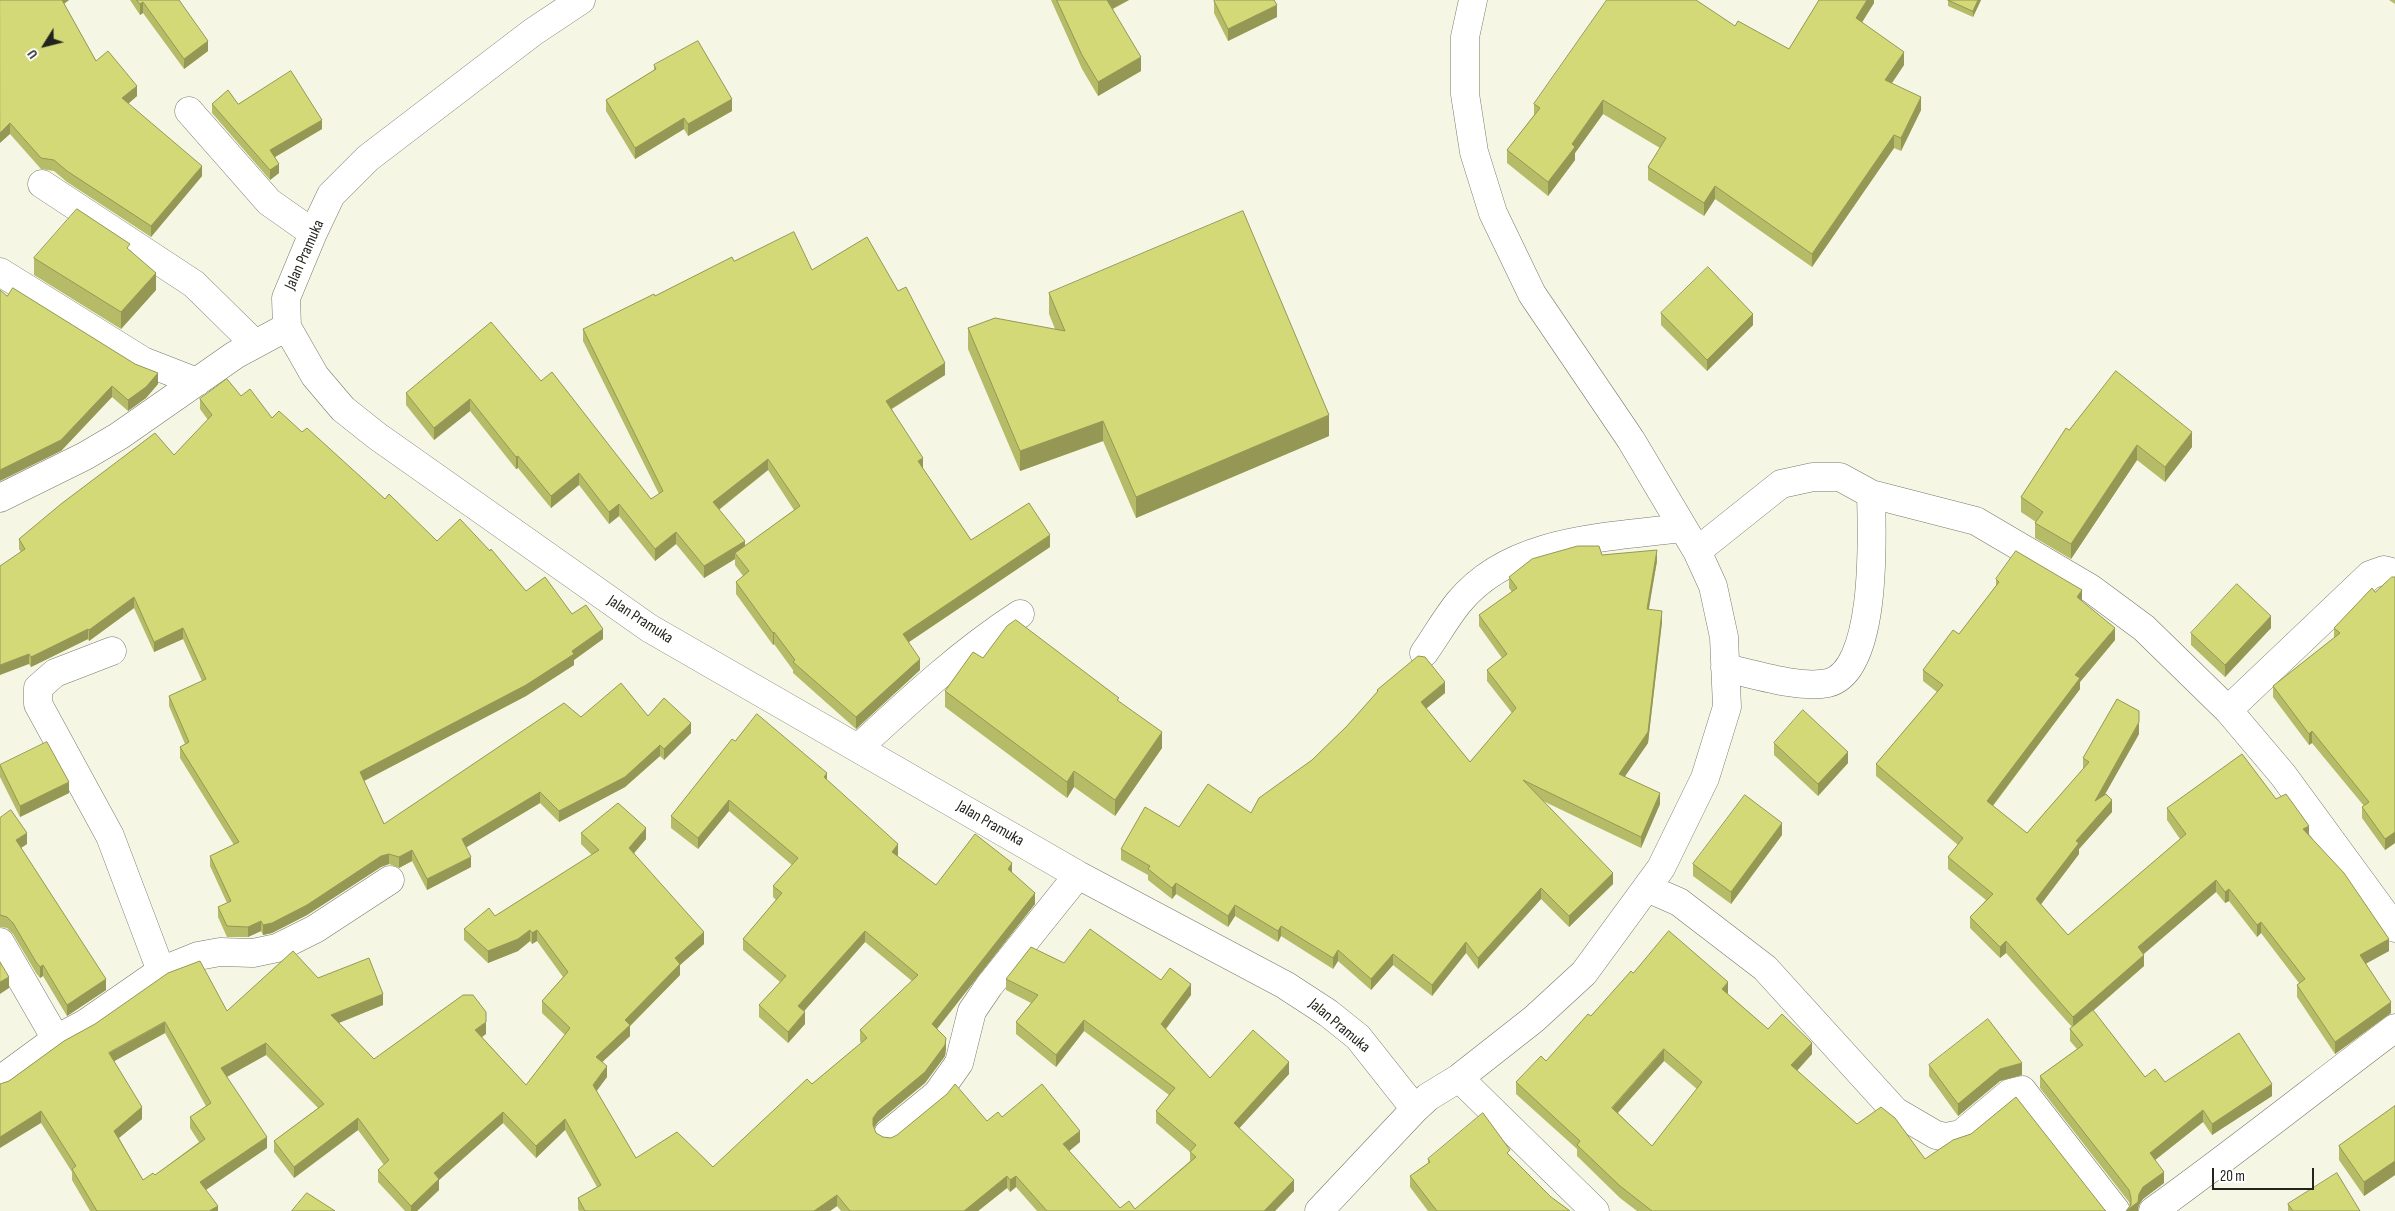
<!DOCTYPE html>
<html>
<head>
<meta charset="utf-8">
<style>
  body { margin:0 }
  #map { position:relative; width:2395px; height:1211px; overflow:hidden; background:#f5f7e4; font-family:"Sofia Sans Condensed",sans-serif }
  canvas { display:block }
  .north { position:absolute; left:20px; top:20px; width:50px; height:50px; -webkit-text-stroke:4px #fff; paint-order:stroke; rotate:234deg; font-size:14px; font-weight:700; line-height:20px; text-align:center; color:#23241d }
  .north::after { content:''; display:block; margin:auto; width:18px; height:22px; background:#23241d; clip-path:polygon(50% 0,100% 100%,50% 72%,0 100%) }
  .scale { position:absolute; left:2212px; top:1168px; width:102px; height:22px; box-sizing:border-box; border:2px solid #23241d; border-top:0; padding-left:6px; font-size:15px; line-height:18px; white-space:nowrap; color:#23241d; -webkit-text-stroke:4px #fff; paint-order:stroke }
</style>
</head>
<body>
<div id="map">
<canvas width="2395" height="1211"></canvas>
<div class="north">U</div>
<div class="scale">20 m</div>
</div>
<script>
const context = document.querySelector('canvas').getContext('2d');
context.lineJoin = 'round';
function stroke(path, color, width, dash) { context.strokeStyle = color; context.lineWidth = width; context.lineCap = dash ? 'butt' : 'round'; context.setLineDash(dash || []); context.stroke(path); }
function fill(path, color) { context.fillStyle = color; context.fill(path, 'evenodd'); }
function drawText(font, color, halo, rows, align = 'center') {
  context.font = font + ' "Sofia Sans Condensed",sans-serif'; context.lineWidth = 4.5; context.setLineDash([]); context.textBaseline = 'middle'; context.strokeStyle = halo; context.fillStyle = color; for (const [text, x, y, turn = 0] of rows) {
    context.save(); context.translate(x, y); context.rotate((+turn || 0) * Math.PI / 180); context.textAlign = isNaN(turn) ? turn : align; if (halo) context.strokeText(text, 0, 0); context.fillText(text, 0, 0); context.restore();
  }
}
const minor = new Path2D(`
  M581,0l-48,32 -165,126 -37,37 -18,38 -27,65 1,29 28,49 28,33 34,27 272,192 429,247 207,110 43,28 30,24 57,72
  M189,111l80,91 44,31
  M42,184l152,100 61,60
  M0,272l143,89 54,21
  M0,498l85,-42 34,-20 116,-81 52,-28
  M1697,551l84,-67 32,-7h27l31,17 105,27 114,67 54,40 84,82 55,65 112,153
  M112,651l-57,22 -17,15v16l72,132 51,135
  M1424,653c12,-17 22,-35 35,-51 53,-64 146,-64 222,-74
  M1725,668c29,6 74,21 103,15 50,-12 44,-150 43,-189
  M2228,710l142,-135 14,-5 11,3
  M858,748c52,-48 102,-95 162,-134
  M1647,888l32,14 86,66 130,143 41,24 10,2 15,-3 49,-41 12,-3 94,121
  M0,942l56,97
  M1459,1078l136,133
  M0,1080l56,-41 30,-16 75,-52 37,-15 22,-4 33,1 24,-5 38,-19 75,-49
  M888,1134l49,-40 22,-31 13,-52 17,-25 89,-111
  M1319,1211l96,-102 13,-12 31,-19 75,-59 50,-46 77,-105 44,-90 22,-71 -3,-70 -11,-51 -16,-35 -66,-111 -99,-146 -39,-81 -19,-61 -9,-58v-57l8,-37
  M2153,1211c82,-59 161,-122 242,-183`);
const wall = new Path2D(`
  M0,0h69l-5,4 32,57 41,35 -9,8 74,72 -51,61 -84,-55 -13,-11 -13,-2 -31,-35z
  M130,0h49l29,51 -24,18 -41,-56 -3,2z
  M1051,0h78l-16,9 28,62 -43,25 -16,-27z
  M1874,0v3l-12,19 42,43 -12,18 29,27 -20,41 -7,-3 -82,119 -97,-68 -11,17 -56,-36v-13l12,-19 -57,-34 -28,39v7l-27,36 -41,-33v-13l27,-35v-11l201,-78 54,23z
  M1948,0h33l-8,17 -25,-11z
  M2389,0h6v4z
  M1214,1l63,16 -49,24 -14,-28z
  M654,65l78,46 -44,25 -4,-7 -49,30 -29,-48v-11l48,-30z
  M212,104h26l84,25 -47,28 4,16 -9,7 -58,-67z
  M130,250l26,40 -35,39 -87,-54v-17z
  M734,261l78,9 133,105 -53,34 31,60 48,71 79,7 -141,95 11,28 -64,59 -63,-56v-3l-19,-26 -1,1 -37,-51v-12l7,-6 -8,-11v-6l-31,19 -28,-34 -21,17 -36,-45 -10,8 -30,-39 -28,23 -33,-40 -2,1 -46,-58 -36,29 -28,-35v-12l135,-12 110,118 8,-5 -76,-153v-12l72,-33zM768,470l26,40 -49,36 -26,-36z
  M1049,293l280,143 -193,82 -33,-77 -83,30 -52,-122v-21l87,1 -6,-15z
  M7,296l151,88 -12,14 -18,13 -16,-14 -51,54z
  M1661,313l92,12 -46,46 -46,-46z
  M241,396l31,22 30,14 135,109 89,50 46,23 31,25 -29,21v5l-48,31 -162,85 20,43 197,-107 67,-1 43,17 -27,27 -4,-4 -35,31 -66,35 -19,-19 -74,44 5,20 -44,23 -15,-29 -13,7 -10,-4 -8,3 -74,48 -35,18 -9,2 -2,-4 -13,6h-21l-9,-20v-10l9,-4 -17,-37v-10l24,-11 -54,-87v-11l5,-3 -16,-38v-10l33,-15 -19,-42 -29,13 -20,-44 -45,33 -1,-2 -57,28 -2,-3 -8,-112 -2,-3v-10l155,-84 34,-35 -8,-11v-10z
  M2069,430l123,17 -27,35 -28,-22 -66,99 -36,-21v-15l1,-1 -15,-10v-15z
  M1602,555l55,6 -9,48 14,13 -14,121 -23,33 35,28 -19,44 -98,-47 70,83 -44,43 -28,-28 -63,70 -12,-16 -34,43 -39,-31 -22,25 -33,-29 -5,8 -52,-33 -3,6 -43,-26 -7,11 -52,-33 -4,5 -24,-19v-5l-27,-15v-11l58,-22 72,-14 61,-53 35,-34 30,-33v-3l68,3 -19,15 44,54 42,-49 -25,-32v-11l15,-12 -23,-32v-11l33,-23 -3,-4v-11z
  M2395,577v266l-10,7 -23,-32v-11l2,-1 -52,-63 -3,2 -36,-48v-11l61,-48v-10l41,-36z
  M1996,579l86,22 33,39 -35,42v7l-87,117 34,27 56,-64v-11l56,-24 -34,60 7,18 -33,37v5l-38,50 27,31 112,-96 -13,-19v-12l109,-9 33,37 80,115 -23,12 25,50 -56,41 -38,-57v-12l2,-2 -38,-50 -4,4 -28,-36 -4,2 -9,-11 -73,62 1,12 -51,45 52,66 20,5 107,14 -60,39 -9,-13 -48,38 9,23 -21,16 -4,6 -9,1 -1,-4 -89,-114v-12l37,-27 -7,-8v-12l2,-2 -66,-74 -6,5 -30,-30v-11l16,-17 -38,-31v-12l10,-12 -82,-69v-12l61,-72 -14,-11v-11l36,-36 37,-48z
  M2271,628l-46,49 -34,-32v-12z
  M983,658l136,44 43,46 -47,68 -41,-29 -7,11 -122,-91v-16z
  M735,741l92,39 71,75 -1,1 39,29 76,-12 23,31 -98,125 9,20 -1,7 -20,27 -47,39 -4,6 2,5 7,4 8,1 96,-17 15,-4 78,25 -11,9 51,57 15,1 55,-48v-9l-34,-29v-12l13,-16 -85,-64 -28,36 -40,-33v-12l15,-19 -25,-13v-11l58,-16 97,17 30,15 -25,34 44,49 79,-4 -50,54 55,63 -19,20h-238l-21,-24 -6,5 -3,-4 -29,23h-137l-4,-5 -7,5h-251l-1,-2v-11l19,-11 -32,-57 -29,28 -33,-35 -64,57v10l-22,21h-12l-27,-29v-12l6,-5 -26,-35 -64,48 -20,-26v-11l44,-33 -52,-53 -39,22 40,71 -62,42 13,21h-128l-18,-31v-8l-31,-49 -40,-39 8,-3 55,-40 163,-30 91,-33 65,27 -44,18 35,36 112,-25 -4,3 44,48 39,-50 -23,-22v-12l21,-24 -26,-36 -5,3 -2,-3 -12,10 -30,12 -24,-23v-11l31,-13 97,-61 -11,-11v-11l65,6 -12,14 70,91 -24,21v10l-50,51v10l-28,26 5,15 -11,14 40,67 77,9 148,-124 -1,-2v-11l52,-49 -47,-39 -61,69 1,13 -17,19 -29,-26v-12l21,-23 -37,-32v-11l33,-39 -3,-3v-11l19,-21 -63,-54 -31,38 -27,-21v-12zM165,1033l41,73 -16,11v11l9,14 -44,33 -12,5 -24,-42 23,-19 -28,-58z
  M1774,743l74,20 -30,33 -44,-41z
  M0,765l69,28 -49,24 -20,-40z
  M0,818l27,26 -6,4 85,142 -39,26 -24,-40 -3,2 -4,-5 -23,-39 -6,-6 -7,-1z
  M1782,835l-51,69 -38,-28v-12z
  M1633,973l95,21 40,35 44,25 -15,17 60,53 68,35 179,50 2,2h-469l-17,-13 -43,-42v-7l-61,-55v-12l30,-21zM1664,1061l33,28 -45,57 -34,-33z
  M1929,1065l93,10 -22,6 -42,35 -29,-40z
  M2395,1106v69l-31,21 -25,-36v-14z
  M1510,1156l41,41 19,14h-142l-18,-24v-11l18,-13v-4z
  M2288,1204l72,7h-72z`);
const shadedWall = new Path2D(`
  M59,0h10l-10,7z
  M1106,0h23l-23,12z
  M1867,0h7v3l-18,29v-14z
  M1978,0h3l-8,17v-6z
  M143,2v11l-3,2v-11z
  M1277,5v12l-49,24v-12z
  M208,41v10l-24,18v-10z
  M1904,52v13l-19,28v-13z
  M1141,57v14l-43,25v-14z
  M137,86v10l-15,13v-11z
  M1921,97v13l-20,41v-13z
  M732,99v12l-44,25v-12z
  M1603,100v14l-28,39v7l-27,36v-14l24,-38z
  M684,118v11l-49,30v-11z
  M322,120v9l-52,31v-10z
  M10,123v11l-10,9v-10z
  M1894,135v13l-82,119v-13z
  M279,164v9l-9,7v-10z
  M202,166v10l-51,61v-11z
  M1715,186v13l-11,17v-13z
  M156,273v17l-35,39v-17z
  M1753,314v11l-46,46v-11z
  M945,363v12l-59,37v-11z
  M158,373v11l-12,14 -18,13v-11z
  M112,386v11l-51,54 -61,30v-11z
  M470,399v12l-36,29v-12z
  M1329,415v21l-193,82v-21z
  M1103,421v20l-83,30v-20z
  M2192,432v15l-27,35v-15z
  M2137,445v15l-66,99v-15z
  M518,456v12l-2,1v-12z
  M923,458v12l-5,-9z
  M768,459v11l-55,44v-12z
  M579,473v12l-28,23v-12z
  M619,504v12l-10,8v-12z
  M676,532v12l-21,17v-12z
  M1050,535v12l-147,99v-12z
  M745,541v12h-10v6l-31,19v-12z
  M1657,550v11l-10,59v-11z
  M2082,590v12l-5,-5z
  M134,597v11l-45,33v-11z
  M1662,611v11l-14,121 -29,42v-11z
  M2271,616v12l-46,49v-12z
  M183,628v11l-29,13v-10z
  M2115,628v12l-35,42v7l-93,124v-12l88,-126z
  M88,629v10l-57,28v-10z
  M603,629v10l-29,21v5l-48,31 -166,87v-11l212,-121z
  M774,632v12l-1,1v-12z
  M29,654v10l-29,11v-10z
  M920,659v11l-64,59v-12z
  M1445,682v11l-24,20v-11z
  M2139,722v12l-44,78v-11z
  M691,723v10l-27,27v-11z
  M2312,731v12l-3,2v-11z
  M1162,732v16l-47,68v-16z
  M660,745v11l-35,31 -66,35v-11z
  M1848,752v11l-30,33v-12z
  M1074,771v16l-7,11v-16z
  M827,773v11l-3,-7z
  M69,782v11l-49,24v-11z
  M540,792v11l-78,47v-11z
  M1660,793v11l-19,44v-11z
  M729,800v11l-31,38v-11z
  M2112,800v12l-33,37v5l-43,57v-12l40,-58z
  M1782,823v12l-51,69v-12z
  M2309,826v11l-6,-8z
  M646,828v11l-17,20v-11z
  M2395,832v11l-10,7v-11z
  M27,833v11l-11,7v-11z
  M898,844v11l-6,9v-12z
  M412,850v11l-13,7v-11z
  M389,854v10l-8,3 -74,48 -35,18 -9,2v-10l118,-69z
  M471,857v10l-44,23v-11z
  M1012,863v12l-4,-6z
  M1613,873v11l-44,43v-11z
  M2216,880v12l-78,67v-12z
  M1176,883v11l-4,5v-11z
  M1541,888v11l-63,70v-11z
  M2229,889v12l-4,2v-11z
  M1035,893v11l-103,131v-11z
  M1235,905v11l-7,11v-11z
  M261,921v10l-13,6v-10z
  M2261,922v11l-4,4v-12z
  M1281,926v10l-3,6v-11z
  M530,930v11l-12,10 -30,12v-12z
  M537,930v11l-5,3v-11z
  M865,931v11l-67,76v-12z
  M704,932v12l-24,21v10l-50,51v10l-34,32v-11l29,-37 50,-62z
  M2389,939v12l-29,16v-12z
  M2006,941v12l-6,5v-11z
  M1466,942v11l-34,43v-11z
  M1338,950v11l-5,8v-11z
  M1393,954v11l-22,25v-11z
  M2144,955v11l-71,62v-11z
  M43,965v11l-3,2v-11z
  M9,977v11l-9,6v-12z
  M106,979v11l-39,26v-11z
  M1728,982v12l-6,7v-12z
  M1191,984v11l-30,40v-11z
  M383,994v11l-52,21v-11z
  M2391,1002v11l-56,41v-12z
  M805,1012v12l-17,19v-11z
  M1084,1020v11l-28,36v-12z
  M165,1022v11l-56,31v-11z
  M486,1022v12l-11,8v-12z
  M946,1038v11l-1,7 -20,27 -47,39 -5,7v-11l5,-7z
  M266,1043v12l-45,25v-12z
  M1812,1043v11l-21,23v-12z
  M1664,1049v12l-52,58v-11z
  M1289,1062v12l-55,60v-11z
  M2022,1063v12l-22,6 -42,35v-12l42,-35z
  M607,1066v11l-14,19v-11z
  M2272,1084v12l-60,39v-11z
  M142,1107v12l-28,23v-11z
  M2203,1110v12l-53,42v-11z
  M41,1111v12l-41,25v-11z
  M503,1112v11l-64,57v10l-22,21h-6v-5l23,-33z
  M358,1118v12l-64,48v-11z
  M565,1119v11l-29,28v-12z
  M1080,1131v11l-17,14v-12z
  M267,1137v11l-67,46v-12z
  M2395,1161v14l-31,21v-14z
  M2164,1172v11l-21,16 -4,6 -1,6h-12l17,-24z
  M1007,1176v12l-29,23h-14z
  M1016,1176v11l-6,5v-12z
  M1294,1180v11l-19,20h-11z
  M837,1195v11l-7,5h-16z
  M218,1206v5h-9z`);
const building = new Path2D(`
  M0,0h62l34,61 12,-10 29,35 -15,12 80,68 -51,60 -84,-55 -13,-11 -13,-2 -31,-35 -10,10z
  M137,0h42l29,41 -24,18 -41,-57 -3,2z
  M1057,0h50l34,57 -43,25 -16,-27z
  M1216,0h58l3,5 -49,24 -14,-28z
  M1607,0h89l39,26 3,-5 51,28 30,-49h48l-11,18 48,34 -19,28 36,17 -20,41 -7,-3 -82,119 -97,-68 -11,17 -56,-36 18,-29 -63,-38 -31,44 3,3 -27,35 -41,-32 33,-42 -6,-4z
  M1948,0h30l-5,11z
  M698,41l34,58 -44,25 -4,-6 -49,30 -29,-48 50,-31 -2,-4z
  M291,71l31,49 -52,30 9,14 -9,6 -58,-66 16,-14 10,14z
  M77,209l53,35 -3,4 29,25 -35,39 -87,-54z
  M1243,211l86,204 -193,82 -33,-76 -83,30 -52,-123 27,-10 70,13 -16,-38z
  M794,232l18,38 55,-33 31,54 8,-4 39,76 -59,38 37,57 -5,3 53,79 58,-37 21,32 -147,99 17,25 -64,58 -63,-55 2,-2 -21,-28 -1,1 -37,-51 13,-11 -14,-18 65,-47 -32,-47 -55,43 32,39 -41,25 -28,-34 -21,17 -36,-45 -10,8 -30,-39 -28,23 -33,-40 -2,1 -46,-58 -36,29 -28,-35 85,-71 50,59 11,-9 99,127 12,-8 -80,-162 71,-35 1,2 77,-39 2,4z
  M1708,267l45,47 -46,46 -46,-47z
  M13,288l122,76 23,9 -12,14 -18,13 -16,-14 -51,54 -61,30v-180l7,6z
  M2116,371l76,61 -27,35 -28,-22 -66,99 -36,-21 8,-11 -22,-15 45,-69 3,2z
  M227,379l14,17 9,-7 22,29 7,-7 23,21 5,-4 78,71 4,-5 48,47 23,-22 30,32 1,-2 35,42 19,-14 27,37 14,-9 17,24 -31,22 2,3 -48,31 -166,87 24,52 180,-121 17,14 40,-34 27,33 16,-18 27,25 -27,26 -4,-4 -35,32 -66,34 -19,-19 -78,47 9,18 -44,22 -15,-29 -13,7 -10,-3 -8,2 -74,49 -35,18 -9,2 -2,-4 -13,6 -21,-1 -9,-19 13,-6 -21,-45 29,-14 -59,-95 9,-5 -20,-46 37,-17 -23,-51 -29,14 -20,-45 -45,33 -1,-1 -57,28 -2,-3 -29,11v-99l25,-17 -6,-10 42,-35 94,-71 19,22 38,-40 -12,-16z
  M1578,546h21l3,9 55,-5 -10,59 15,2 -14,121 -29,42 41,19 -19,44 -118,-57 90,93 -44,43 -28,-28 -63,70 -12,-16 -34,43 -39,-31 -22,25 -33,-29 -5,8 -52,-32 -3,5 -43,-26 -7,11 -52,-33 -4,5 -24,-19 2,-3 -29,-17 24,-42 34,20 29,-43 43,29 8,-15 53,-38 35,-34 31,-35 -1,-1 41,-34 7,1 20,25 -24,20 49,60 46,-54 -29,-38 20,-16 -28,-39 38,-27 -8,-11 23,-18z
  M2016,551l66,39 -5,7 38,31 -40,47 5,3 -93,123 40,32 62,-71 -6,-4 34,-59 22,12v11l-44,79 11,-7 6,6 -36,41 3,2 -43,56 32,36 118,-101 -19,-26 75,-54 34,45 10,-5 8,11 15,21 -6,3 41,44 45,66 -29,16 31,47 -56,40 -38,-57 8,-6 -44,-57 -4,3 -28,-36 -4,3 -9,-12 -78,67 6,8 -71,62 -67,-76 -6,6 -30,-30 23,-23 -45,-37 15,-19 -87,-74 67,-79 -20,-15 30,-40 6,4 40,-52 -3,-3z
  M2392,577h3v255l-10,7 -23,-32 7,-5 -57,-71 -3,3 -36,-48 67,-53 -6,-5 38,-40 3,4z
  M2237,584l34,32 -46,49 -34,-32z
  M1016,620l103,78 -2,2 45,32 -47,68 -41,-29 -7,11 -122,-91 28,-39 10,6 24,-32z
  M1803,710l45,42 -30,32 -44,-41z
  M757,714l70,59 -3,4 74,67 -6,8 44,33 39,-51 37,29 -4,6 27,24 -103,131 14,14 -1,7 -20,27 -47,39 -5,7v7l3,8 7,4 8,1 6,-3 50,-41 8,-10 32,37 11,-9 4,5 40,-33 38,47 -17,13 57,64 9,-7 6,8 61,-52 -6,-5 6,-7 -40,-34 19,-23 -91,-68 -28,35 -40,-33 22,-27 -32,-16 25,-32 33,16 26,-34 71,51 9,-12 21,16 -30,40 49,54 43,-48 36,32 -55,61 60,57 -30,31h-217l-31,-35 -6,4 -3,-4 -43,35h-114l-13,-16 -23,16h-229l-7,-13 23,-13 -36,-66 -29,27 -33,-34 -69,61 5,6 -28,27 -33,-36 11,-10 -31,-42 -64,49 -20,-26 50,-37 -58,-61 -45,25 46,69 -67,45 18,24 -9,5h-112l-25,-42 4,-3 -35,-55 -41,26v-53l9,-3 55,-40 31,-17 73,-51 32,-12 27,50 66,-60 25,27 51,-20 14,36 -52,21 43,44 89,-64h10l13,17v10l-11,8 51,55 44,-57 -28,-27 26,-29 -31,-42 -5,3 -2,-3 -12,9 -30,12 -24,-22 25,-21 6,8 104,-66 -18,-17 37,-30 28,25 -17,20 75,84 -29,26 5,6 -55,56 5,5 -34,32 11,9 -14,19 43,73 41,-26 36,35 94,-88 5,5 55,-46 -7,-8 58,-55 -53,-44 -67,75 7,6 -17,20 -29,-27 27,-29 -43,-37 39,-46 -9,-7 25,-28 -69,-58 -31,38 -27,-22 61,-77 3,2zM165,1022l46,81 -21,14 15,22 -50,36 -2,-2 -10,7 -29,-49 28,-24 -33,-54z
  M47,742l22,40 -49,24 -20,-41z
  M1745,795l37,28 -51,69 -38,-28z
  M11,810l16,23 -11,7 90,139 -39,26 -24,-40 -3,2 -4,-5 -23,-39 -6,-6 -7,-2v-97z
  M1669,931l59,51 -6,7 46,40 14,-15 30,29 -21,22 66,59 24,-17 14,11 30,41 28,-19 18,-6 45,-37 88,112 2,2h-454l-32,-25 -43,-41 3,-4 -64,-59 25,-26 5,5 42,-47 3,2 40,-45 2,2zM1664,1049l38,33 -50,64 -40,-38z
  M0,962l9,15 -9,5z
  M2093,1010l52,67 10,-8 10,13 74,-49 33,51 -60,40 -9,-14 -53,43 14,19 -21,15 -4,7 -1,8 -12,9 5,-6v-7l-2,-8 -89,-114 43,-31 -13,-16z
  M1988,1019l34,44 -22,6 -42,35 -29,-39z
  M2395,1106v55l-31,21 -25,-36z
  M1483,1113l27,37 -3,3 44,44 19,14h-133l-27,-35 20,-14 -2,-3z
  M2337,1173l23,38h-67l-5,-7z
  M307,1193l28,18h-43z`);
const streetNames = [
  ["Jalan Pramuka",305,255,-66],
  ["Jalan Pramuka",640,620,33],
  ["Jalan Pramuka",990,824,30],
  ["Jalan Pramuka",1339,1026,40]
];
stroke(minor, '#777968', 29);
stroke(minor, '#fff', 28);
fill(wall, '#b6bb67');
fill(shadedWall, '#949854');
fill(building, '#d4d978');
stroke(building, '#949854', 1);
drawText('16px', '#23241d', '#fff', streetNames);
</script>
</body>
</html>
